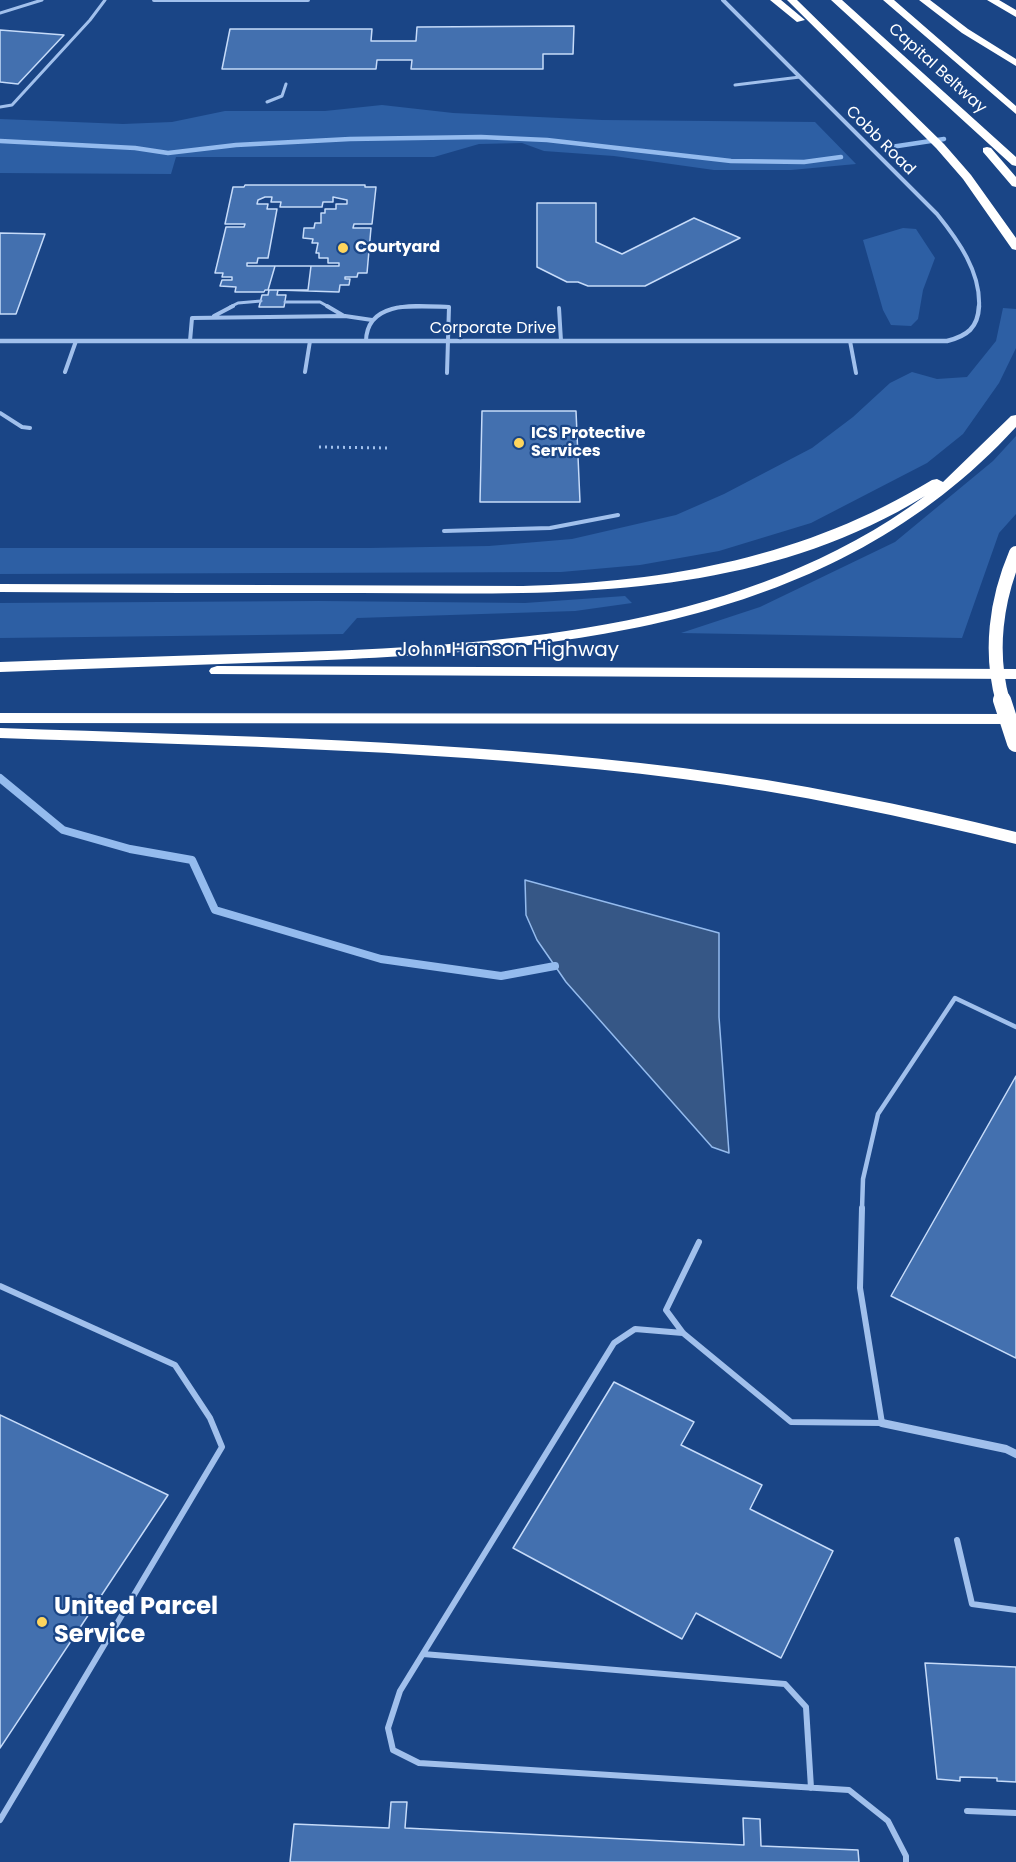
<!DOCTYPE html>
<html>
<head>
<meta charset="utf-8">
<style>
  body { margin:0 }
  canvas { display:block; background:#1a4586 }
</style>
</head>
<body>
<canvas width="1016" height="1862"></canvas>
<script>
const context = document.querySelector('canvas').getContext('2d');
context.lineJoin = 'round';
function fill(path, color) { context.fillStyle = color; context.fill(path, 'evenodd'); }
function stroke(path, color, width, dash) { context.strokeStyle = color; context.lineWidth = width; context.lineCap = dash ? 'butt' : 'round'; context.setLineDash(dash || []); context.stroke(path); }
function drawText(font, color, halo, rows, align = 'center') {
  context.font = font + ' Poppins,sans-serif'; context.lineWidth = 4.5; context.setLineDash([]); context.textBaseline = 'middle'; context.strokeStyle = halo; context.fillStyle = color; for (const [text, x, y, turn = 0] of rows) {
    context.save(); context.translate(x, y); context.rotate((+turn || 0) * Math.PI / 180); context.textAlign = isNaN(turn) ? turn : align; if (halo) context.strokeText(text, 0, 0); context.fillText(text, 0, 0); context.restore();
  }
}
const green = new Path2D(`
  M382,105l71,8 149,7 213,2 41,42 -65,6h-77l-100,-14 -70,-5 -22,-8 -43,1 -45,13h-258l-5,17 -171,-1v-54l123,5 49,-2 53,-11h100z
  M903,228l13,1 19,29 -12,32 -5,29 -7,7 -20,-1 -8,-15 -20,-70z
  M1003,308l13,1v39l-17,35 -36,51 -36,29 -116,60 -92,28 -79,14 -79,7 -561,2v-26h370l119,-2 83,-7 104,-24 48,-21 88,-46 41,-31 37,-34 22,-11 25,7 30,-2 29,-36z
  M1016,436v78l-17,19 -37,105 -281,-5 79,-26 135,-65 98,-81z
  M625,596l7,7 -57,8 -218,7 -14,16 -343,4v-35l319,-2 206,2z`);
const water = new Path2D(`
  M525,880l194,53v84l10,136 -17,-6 -146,-165 -11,-16 -18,-26 -11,-25z`);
const streamFar1 = new Path2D(`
  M0,141l135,7 33,5 68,-8 114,-6 131,-2 66,3 184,21 73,1 37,-5
  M891,147l53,-8`);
const stream = new Path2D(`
  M0,778l63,52 67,19 62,11 23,50 166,49 120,17 54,-10`);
const building = new Path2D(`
  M574,26l-1,28h-30v15h-132l1,-9h-35l-1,9h-154l8,-40h142l-1,12h45l1,-14z
  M0,30l64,5 -46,49 -18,-2z
  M245,185h120v2h11l-4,37h-18l-1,4h18l-4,45h-9l-1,4h-12v2h5l-1,6h-9l-1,7 -61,-2 -1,5h9l-2,12h-25l3,-12h6l1,-5h-4l-1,2h-29l1,-5 -16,-1 2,-6h10v-3h-10l1,-4h-8l11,-46h18l1,-3h-20l8,-37h11zM265,197h7l-1,5h10l-1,5h42l1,-5h10v-5l14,3v4h-11v5h-11v4h-4v10h-6l-1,5h-10l-1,10 10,1 -1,4h6l-2,10h3v5h9v5h11v3h-92v-3h10l1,-5h10l9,-49h-10l1,-5h-11l1,-4z
  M537,203h59v39l26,12 72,-36 46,20 -95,48h-57l-10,-4h-11l-30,-15z
  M0,233l45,1 -29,80h-16z
  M275,266h36l-3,24h-40z
  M482,411h94l4,91h-100z
  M1016,1076v282l-125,-62z
  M614,1382l80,40 -13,23 81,40 -12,24 83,42 -52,107 -85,-45 -14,26 -169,-91z
  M0,1415l168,80 -168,253z
  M925,1663l91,4v115l-19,-1v-3l-37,-1v4l-23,-2z
  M391,1802h16l-2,26 339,17 -1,-27 17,1 1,27 97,4 1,12h-569l4,-38 95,4z`);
const path = new Path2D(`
  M319,447l69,1`);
const serviceFar3 = new Path2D(`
  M0,13l42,-13
  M735,85l65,-8
  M267,102l15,-6 4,-12
  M0,107l12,-2 78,-85 15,-20
  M285,302h35l9,5
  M230,307l8,-4 23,-2
  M400,307h49`);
const serviceFar2 = new Path2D(`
  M327,306l17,10
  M559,308l2,33
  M214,316l19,-10
  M190,341l2,-23 153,-2 27,4
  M366,341c1,-42 53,-35 83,-34l-2,66
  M850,341l6,32
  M65,372l11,-31
  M305,372l5,-31
  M0,413l22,14 8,1
  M444,531l106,-3 68,-13`);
const serviceFar1 = new Path2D(`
  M862,1209l1,-30 15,-65 77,-116 61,29`);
const service = new Path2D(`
  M699,1242l-33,68 17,23 108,89 91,1 -22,-135 2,-80
  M0,1286l175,79 35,53 12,29 -222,373
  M683,1333l-48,-4 -21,14 -214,348 -12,37 5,22 26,13 430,27 39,31 18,35v6
  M957,1540l15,64 44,6
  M423,1654l362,30 21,23 5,81
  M967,1811l49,2`);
const minorFar2 = new Path2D(`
  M154,0h154
  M723,0l214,214c21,26 44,58 42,93`);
const minorFar1 = new Path2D(`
  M0,341h947c20,-5 31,-13 32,-35`);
const minor = new Path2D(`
  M882,1423l124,26 10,5`);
const motorway = new Path2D(`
  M770,0h11l24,20 -8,2z
  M787,0h10l147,144 27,31 45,63v12l-4,-1 -49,-70 -27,-31z
  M831,0h11l174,157v9l-4,-1z
  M883,0h11l122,106v8z
  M919,0h11l38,29 48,30v7l-54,-33z
  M987,0h12l17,10v7z
  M987,147l4,1 25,29v10l-4,-1 -29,-34v-4z
  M1016,415v12c-185,202 -456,224 -713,234 -101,4 -202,7 -303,11v-10c101,-4 201,-7 302,-10 214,-8 444,-24 623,-156 -174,107 -371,98 -565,97 -120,0 -240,0 -360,-1v-8l523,2c147,-4 282,-29 409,-106l5,-1 6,3 68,-66z
  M217,666l799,3v10l-805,-5 -2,-3 2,-3z
  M0,713l1016,1v10l-1016,-1z
  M0,728c228,8 456,12 683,40 112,14 223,37 333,64v12c-110,-27 -221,-51 -333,-65 -227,-29 -455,-33 -683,-41z`);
const motorwayBridgeFar1 = new Path2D(`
  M1003,702c-14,-50 -7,-102 13,-149`);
const motorwayBridge = new Path2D(`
  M1002,700l14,43`);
const markers = [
  [343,248,6,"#fed55d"],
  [519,443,6,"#fed55d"],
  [42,1622,6,"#fed55d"]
];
const farStreetnames = [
  ["Capital Beltway",937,69,42],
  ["Cobb Road",880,141,45],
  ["Corporate Drive",493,329]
];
const farPoinames = [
  ["Courtyard",355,248],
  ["ICS Protective",531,434],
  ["Services",531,452]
];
const streetNames = [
  ["John Hanson Highway",508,651]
];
const nearPoinames = [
  ["United Parcel",54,1608],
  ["Service",54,1636]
];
fill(green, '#2d5fa4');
fill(water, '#365786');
stroke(water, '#94bbee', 1.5);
stroke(streamFar1, '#94bbee', 4.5);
stroke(stream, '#94bbee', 8);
fill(building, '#4370af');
stroke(building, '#c6dbf9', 1.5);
stroke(path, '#a1c0ec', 3, [2, 4]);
stroke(serviceFar3, '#a1c0ec', 3);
stroke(serviceFar2, '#a1c0ec', 4);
stroke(serviceFar1, '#a1c0ec', 4.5);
stroke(service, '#a1c0ec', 6);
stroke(minorFar2, '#a1c0ec', 4);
stroke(minorFar1, '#a1c0ec', 4.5);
stroke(minor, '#a1c0ec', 8);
fill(motorway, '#fff');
stroke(motorwayBridgeFar1, '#fff', 14);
stroke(motorwayBridge, '#fff', 18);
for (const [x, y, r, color] of markers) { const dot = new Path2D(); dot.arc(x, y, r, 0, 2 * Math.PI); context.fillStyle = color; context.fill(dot); stroke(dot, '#1a4586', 2); }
drawText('16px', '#fff', '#1a4586', farStreetnames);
drawText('bold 16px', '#fff', '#1a4586', farPoinames, 'left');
drawText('20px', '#fff', '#1a4586', streetNames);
drawText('bold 24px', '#fff', '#1a4586', nearPoinames, 'left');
</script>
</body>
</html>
